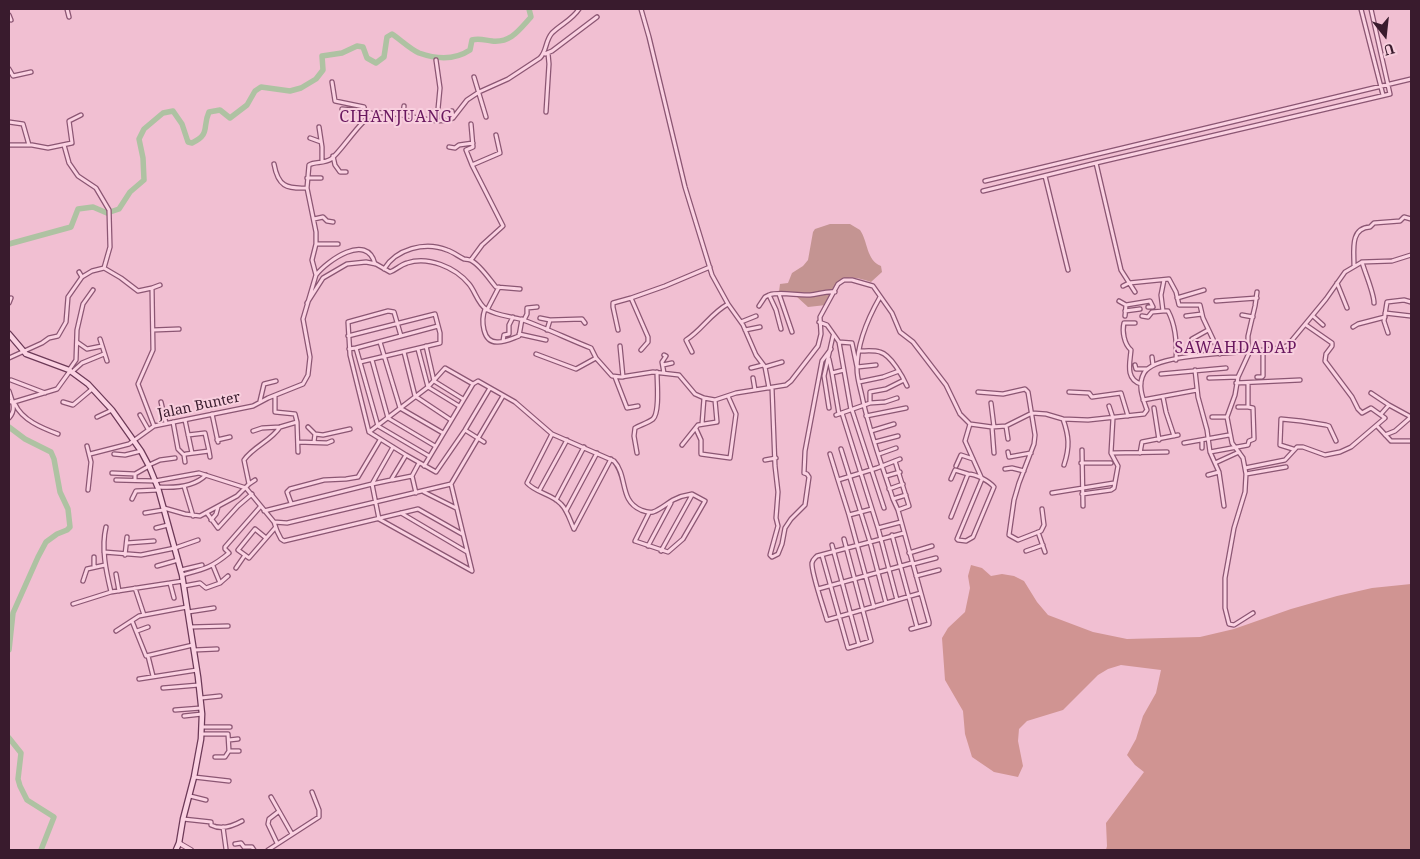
<!DOCTYPE html>
<html>
<head>
<meta charset="utf-8">
<style>
  body { margin:0 }
  #map { position:relative; width:1420px; height:859px; overflow:hidden; background:#f1bfd2; font-family:"Noto Serif",serif }
  canvas { display:block }
  .frame { position:absolute; inset:0; border:10px solid #391b2d; pointer-events:none }
  .north { position:absolute; left:1360px; top:10px; width:50px; height:50px; -webkit-text-stroke:4px #f8cfde; paint-order:stroke; rotate:164deg; font-size:14px; font-weight:700; line-height:20px; text-align:center; color:#391b2d }
  .north::after { content:''; display:block; margin:auto; width:18px; height:22px; background:#391b2d; clip-path:polygon(50% 0,100% 100%,50% 72%,0 100%) }
</style>
</head>
<body>
<div id="map">
<canvas width="1420" height="859"></canvas>
<div class="frame"></div>
<div class="north">U</div>
</div>
<script>
const context = document.querySelector('canvas').getContext('2d');
context.lineJoin = 'round';
function fill(path, color) { context.fillStyle = color; context.fill(path, 'evenodd'); }
function stroke(path, color, width, dash) { context.strokeStyle = color; context.lineWidth = width; context.lineCap = dash ? 'butt' : 'round'; context.setLineDash(dash || []); context.stroke(path); }
function drawText(font, color, halo, rows, align = 'center') {
  context.font = font + ' "Noto Serif",serif'; context.lineWidth = 4; context.setLineDash([]); context.textBaseline = 'middle'; context.strokeStyle = halo; context.fillStyle = color; for (const [text, x, y, turn = 0] of rows) {
    context.save(); context.translate(x, y); context.rotate((+turn || 0) * Math.PI / 180); context.textAlign = isNaN(turn) ? turn : align; if (halo) context.strokeText(text, 0, 0); context.fillText(text, 0, 0); context.restore();
  }
}
const green = new Path2D(`
  M971,565l11,3 9,8 11,-2 12,2 10,5 13,21 11,13 45,17 34,7 73,-2 34,-8 57,-20 46,-13 35,-8 39,-4v266h-305l1,-4 -1,-23 38,-51 -9,-7 -8,-10 9,-16 7,-23 13,-23 5,-23 -40,-5 -13,4 -10,6 -35,35 -36,11 -8,8 -1,12 5,25 -5,11 -24,-5 -22,-15 -7,-23 -2,-23 -18,-31 -3,-42 6,-10 17,-16 5,-24 -2,-12z`);
const cemetery = new Path2D(`
  M830,224h20l10,6c8,11 6,30 21,36l1,6 -11,10c-30,-10 -30,-2 -45,23l-18,2 -12,-11 -17,-4 1,-8 8,-1 4,-10 11,-7 5,-6 5,-28 2,-3z`);
const river = new Path2D(`
  M9,244l62,-17 7,-18 15,-2 14,6 12,-4 11,-17 14,-12 -1,-22 -4,-19 5,-10 19,-16 10,-2 9,13 6,18 4,1c19,-9 10,-16 17,-31l11,-2 10,8 17,-13 8,-14 6,-4 29,4 11,-3 15,-9 7,-9 -1,-14 20,-3 15,-7 6,1 4,11 9,5 8,-6 3,-20 5,-3c9,6 18,15 27,19 17,6 36,7 51,-3l2,-10c7,-2 12,0 20,1 19,2 27,-11 39,-24l-2,-8
  M9,427l16,12 26,13 3,7 6,33 8,17 2,18 -3,3 -10,4 -11,8 -8,15 -25,56 -4,37
  M9,738l12,15 -3,26 2,7 7,14 27,17 -13,33`);
const minor = new Path2D(`
  M67,9l2,8
  M641,9l8,28 36,150 27,88 16,29 15,21 13,30 9,12 4,21
  M1361,9l22,86
  M9,15l2,5
  M545,54l7,-3 45,-34
  M436,60l4,28 -3,32
  M9,69l4,7 18,-4
  M474,77l12,40
  M332,82l3,19 29,6 1,4
  M342,109l23,2 9,3
  M452,111l1,7
  M546,112l3,-48 -1,-11
  M403,115l1,-9
  M9,122l14,2 6,21
  M471,124l2,23 -7,3 6,15
  M319,127l3,20v15
  M310,138l11,4
  M9,145h23l16,3 24,-5 -3,-22 12,-6
  M64,145l5,18 9,13 18,12 13,22 1,37 -6,21
  M449,147l6,1 4,-3 14,-2
  M333,156l2,9 5,7h6
  M274,164c4,22 12,25 33,24
  M1045,176l23,94
  M307,178h14
  M985,181l426,-102
  M983,191l113,-28
  M314,219l9,-2 4,4 6,1
  M316,244h22
  M471,260l11,-15 21,-19 -31,-61 28,-12 -4,-18
  M1362,262c3,11 12,31 12,41
  M1354,265c0,-15 -4,-37 16,-38l4,-4 26,-2 4,-4 7,2
  M384,269c12,-20 41,-28 63,-19 6,2 11,6 17,9 2,0 7,1 8,2 8,4 18,19 24,26l24,2
  M79,272l3,5
  M316,275c11,-14 51,-43 59,-11
  M1164,280l-3,15 2,16h5c8,15 9,32 8,49
  M1337,283l10,25
  M1123,286l6,-3 40,-4 7,13 3,13h21l3,13 17,36
  M1135,292l-14,-22 -25,-107 294,-69 -19,-85
  M779,294l13,38
  M769,295c12,-4 28,1 41,0 9,-1 16,-4 25,-3
  M880,297c-12,21 -23,47 -23,72 0,9 3,18 5,27 7,35 20,69 31,103l5,11 31,112v2l-18,5
  M631,298l17,39v5l-7,8
  M1177,298l27,-8
  M1119,301l7,4 24,-4 3,6h-5
  M1216,301l41,-3
  M9,303l2,-5
  M307,303l16,-25 24,-14 19,-2 10,2 14,8c6,-2 10,-7 17,-9 21,-7 48,4 62,21 6,7 9,20 17,25 11,7 25,7 37,11 23,8 45,19 68,28l5,10 16,18 9,1 32,-5 26,3 16,19 9,4 11,2 21,-7 50,-8 5,-4 27,-35 3,-12 -1,-17 18,-33 6,-4h8l21,6 19,27 8,19 13,10 33,43 14,29 10,10 22,3 14,-1 26,-13 14,1 17,5 25,1 56,-6 3,-4c-4,-11 -10,-25 -3,-37 13,-23 113,-18 140,-26l4,-2 38,-46 19,-27 17,-10 30,-1 19,-6
  M759,306l6,-9 4,-2 7,15 5,19
  M485,309c-4,11 -3,34 13,33 7,0 15,-4 21,-6l3,-17
  M487,310l12,-23
  M1125,311l15,-2
  M1385,313l26,3
  M1242,315l11,2
  M1125,316l1,-11
  M1142,316l6,1 4,-5 11,-1
  M1186,316l16,-2
  M1313,316l10,9
  M540,318l10,2
  M524,320l3,-6v-6l10,-1
  M741,322l15,-6
  M819,322l8,3 12,17 13,1 5,24 19,-2
  M1135,323h-11c-2,8 0,21 7,27 -1,13 -6,29 10,34
  M1353,327l5,-3 27,-7
  M153,330l26,-1
  M547,330l3,-10 32,-1 3,4
  M618,330l-5,-23v-4l18,-5 34,-12 45,-19
  M745,330l15,-3
  M1388,333l-4,-12 3,-19 17,-2 7,2
  M519,334l27,6
  M348,336l87,-22 5,19v10l-80,19
  M100,339l7,22
  M1192,339l16,-9
  M503,341l1,-6 5,-1v-9l4,-8
  M77,342l10,7 15,-3
  M380,342l20,66 43,25
  M839,342l12,68
  M426,346l8,35 29,18
  M620,346l3,31
  M356,348l82,-22
  M349,349l7,-1 22,78 51,30
  M418,349l10,38 31,19
  M860,351c6,0 14,-1 20,1 11,3 23,25 27,34
  M1248,351v-15l7,-30 2,-14
  M1250,351l-12,26 -3,18 -8,22 5,26 11,15 3,16 -1,18 -11,36 -9,50v30l4,16 5,1 19,-12
  M404,352l11,44 36,24
  M692,352l-6,-12c16,-10 25,-27 42,-36
  M536,354l40,15 20,-11
  M1152,357l1,8
  M9,358l33,-15 7,-5 9,-2 8,-14 2,-25 14,-20 10,-6 12,-3 17,10 17,13 14,-3
  M829,359l3,14
  M372,360l16,58 47,28
  M663,365l9,-2
  M1135,365l1,4h11
  M765,367l17,-5
  M751,368l12,-3
  M69,370l7,-10 1,-30 6,-26 10,-14
  M1195,370l3,27 9,33 3,22 9,20 5,34
  M72,372l10,-9 22,-9
  M664,373l-2,-11 4,-6 -2,-1
  M1161,374l65,-6
  M615,377l12,31 11,-2
  M1257,377h5l1,-1v-26
  M753,378l2,12
  M1209,378l29,-1
  M11,380l34,13
  M859,382l24,-5 16,-6
  M1236,383l64,-3
  M490,388l-25,42 -29,42 -30,-17 -15,25 -19,4 7,35 93,52 -21,-87 52,-88
  M772,388l3,78 3,26 -2,26 2,8 -8,29 2,2 6,-3 4,-10 3,-16 6,-9 14,-14 4,-28 -2,-3 -3,-1 1,-22 17,-90 9,-12
  M9,391c3,10 8,18 0,27
  M978,392l25,2 22,-5 3,3 7,43 -1,9 -15,39 -5,17 -5,35 9,5 23,-9 3,-6 -2,-16
  M1069,392l20,1 3,4 29,-4 7,23
  M1371,393l18,12 22,12
  M275,396v16l20,2 2,8 1,30
  M1163,397l3,15 8,24
  M1143,400l54,-10
  M9,401l6,3c7,16 27,24 43,30
  M260,401l4,-17 12,-3
  M14,402l43,-13 13,-18
  M63,402l10,3 19,-16
  M161,402l5,21
  M870,403v-11l16,-3 18,-9
  M991,403l3,24
  M1238,407h10
  M829,408l-5,-32 9,-40
  M1154,408l5,32
  M852,410l32,98
  M842,413l36,115 19,72
  M212,414l6,28
  M839,414l-7,-41 12,-3
  M1381,414l8,-9
  M140,415l8,14
  M836,415l34,-12 15,-1 12,-4
  M866,416l40,-8
  M97,417l15,-7
  M1212,417h15
  M1063,419c6,17 7,28 1,46
  M185,420l7,33
  M173,422l5,27 6,6
  M702,424l2,-26
  M154,426l-16,-42 15,-34 -1,-62 8,-3
  M1006,426l2,13
  M1377,426l14,15h19
  M308,427l7,7
  M992,427l2,26
  M696,429l5,11v14l29,4 6,-44 -8,-18
  M465,430l19,12
  M253,431l9,-3 18,-1 17,-5
  M871,431l23,-7
  M369,432l-19,-77 -2,-33 40,-11 6,1 7,24
  M188,435l17,-2 4,18
  M1385,435l10,-4 16,-14
  M217,440l13,-3
  M1202,441v7
  M298,442l29,1 5,-2
  M314,442l1,-8 8,1 27,-6
  M875,442l23,-6
  M1184,443l45,-8
  M682,445l16,-20 19,-3 -2,-22
  M87,446l4,16 -3,28
  M841,449l29,93 16,61
  M1293,449l-13,-4 1,-26 20,2 25,4 3,1 7,15
  M1082,450l1,56
  M1008,452l1,5 22,-4
  M1210,452l38,-7 1,-4 5,-2 -1,-31 -5,-1v-24
  M637,453l-3,-17 1,-8c5,-3 13,-5 18,-9 7,-7 4,-36 4,-47
  M1112,453l55,-1
  M1140,453l2,-11 36,-7
  M90,454l39,-10 25,-18 99,-20 15,-8 35,-14 5,-9 2,-18 -7,-38 13,-44 -4,-15 4,-16v-12l-9,-44 2,-23c6,-4 15,-1 22,-6 12,-9 31,-43 46,-46 20,-3 60,14 76,5l14,-18 12,-8 29,-13 32,-21c7,-7 5,-17 12,-25 9,-9 20,-13 27,-24
  M114,454l11,1 16,-4
  M830,454l8,26 39,-12 23,-9
  M879,454l17,-6
  M406,455l-37,-23 59,-45 17,-19 28,16
  M765,460l11,-2
  M895,461l14,45 -11,4
  M185,462l-1,-7 2,-1 23,-3 1,6
  M1081,463h30
  M1215,463l24,-11
  M149,465l11,-5 15,-2
  M424,466l49,-82 5,-3 37,21 37,32
  M956,466l5,-11 12,4
  M1245,468l40,-8 12,-13h6l22,8 15,-3 11,-5 34,-29 -14,-10 -9,5 -4,-4 -6,-12 -27,-36 1,-7 6,-8v-3l-26,-18
  M1005,469l7,-1 12,3
  M112,473l23,1v5
  M135,474l14,-8
  M1246,474l40,-7
  M1208,475l11,-3
  M412,476l4,17
  M886,476l14,-4
  M951,479l4,-9 13,4
  M116,480l39,1 44,-8 47,15 28,34 3,9 4,8 3,2 134,-32 44,25
  M392,480l20,-4 7,-13
  M838,480l11,35 25,92
  M249,484l-5,-24c10,-14 27,-19 36,-33
  M184,486l9,30
  M158,487c15,1 36,0 48,-12
  M889,489l14,-5
  M539,491l28,-51
  M424,492l32,16
  M1052,493l62,-10
  M1082,494l29,-4 3,-2 4,-22 -7,-13 2,-35 -4,-12
  M132,499l4,-8 22,-1
  M893,499l13,-4
  M556,500l28,-53
  M291,503l-4,-11 3,-3 34,-9 22,-1 12,-2 22,-37
  M164,508l21,6 15,2 37,-20 12,-12 6,-4
  M264,511l108,-27 21,-37
  M566,511l31,-58
  M145,513l18,-3
  M207,513l11,15 20,-22 14,-12
  M401,513l66,39
  M849,515l23,-6
  M951,517l17,-43c8,0 21,7 26,13l-21,50 -7,4 -8,-1 -1,-1 25,-60 -17,-38 5,-17
  M211,520l5,-6 2,-7
  M274,522l13,1 164,-39
  M106,527c-5,21 0,44 5,65
  M156,528l12,-3
  M878,528l23,-6
  M574,529c-4,-8 -6,-18 -13,-25 -9,-10 -25,-11 -34,-21l25,-49 62,27c14,15 5,40 27,49 5,2 7,3 12,2 8,-3 13,-8 20,-12 6,-3 12,-5 19,-6l13,7 -22,38 -15,13 -33,-11 14,-28
  M574,529l37,-70
  M1038,532l7,20
  M904,533l-87,23c-3,3 -4,3 -5,7 -1,9 12,46 15,57l94,-27
  M892,535l25,92
  M266,538l-11,-9 -17,21 11,8 26,-30
  M127,543l27,-2
  M832,545l27,100
  M648,546l23,-43
  M661,551l31,-56
  M1026,551l17,-6
  M104,552l37,3 34,-7 23,-8
  M909,553l23,-7
  M125,555l2,-18
  M822,555l26,93 23,-7 -27,-102
  M913,564l23,-6
  M157,566l21,-6
  M213,566l7,17
  M94,567v-10
  M236,568l9,-13
  M181,570l21,-5
  M116,574l3,17
  M182,575c22,-6 29,-7 47,-22l-4,-4v-2l35,-40
  M916,576l23,-6
  M83,581l4,-12 18,-4
  M170,583l4,15
  M184,586l16,-3 6,5 14,-5 8,-7
  M135,588l9,27
  M818,589l94,-26
  M73,604l38,-12 72,-11
  M188,612l26,-4
  M132,621l14,35 47,-11
  M190,627l38,-1
  M116,631l23,-15 48,-9
  M137,631l11,-4
  M194,650l23,-1
  M148,656l5,20
  M139,679l58,-9
  M163,688l36,-3
  M201,698l19,-2
  M175,710l26,-2
  M184,716l18,-2
  M202,727h28
  M201,734h27l1,17h10
  M229,740l9,-1
  M215,757h10l4,-6
  M194,777l35,4
  M190,796l16,4
  M271,797l21,37
  M183,819l28,3v3c10,5 22,1 31,-4
  M223,827l3,22
  M277,843l-9,-19 1,-5 9,-7
  M235,844l6,-1 3,4h8l2,3
  M268,850l51,-33v-7l-7,-18`);
const tertiary = new Path2D(`
  M179,843l12,7`);
const secondary = new Path2D(`
  M9,334l17,20 43,16 19,14 24,26 29,41 8,15 9,22 24,87 16,102 4,37 -1,25 -7,38 -11,42 -4,24 -3,7`);
const streetNames = [
  ["Jalan Bunter",199,406,-12]
];
const quarterNames = [
  ["CIHANJUANG",396,117],
  ["SAWAHDADAP",1236,348]
];
fill(green, '#d09492');
fill(cemetery, '#c49492');
stroke(river, '#aec2a2', 5.5);
stroke(minor, '#8b5673', 5.5);
stroke(tertiary, '#8b5673', 6);
stroke(secondary, '#6c3957', 7);
stroke(minor, '#fbd2e2', 3);
stroke(tertiary, '#fbd2e2', 4);
stroke(secondary, '#fbd2e2', 4.5);
drawText('14px', '#391b2d', '#f8cfde', streetNames);
context.letterSpacing = '1px';
drawText('16px', '#69185f', '#f8cfde', quarterNames);
context.letterSpacing = '0px';
</script>
</body>
</html>
